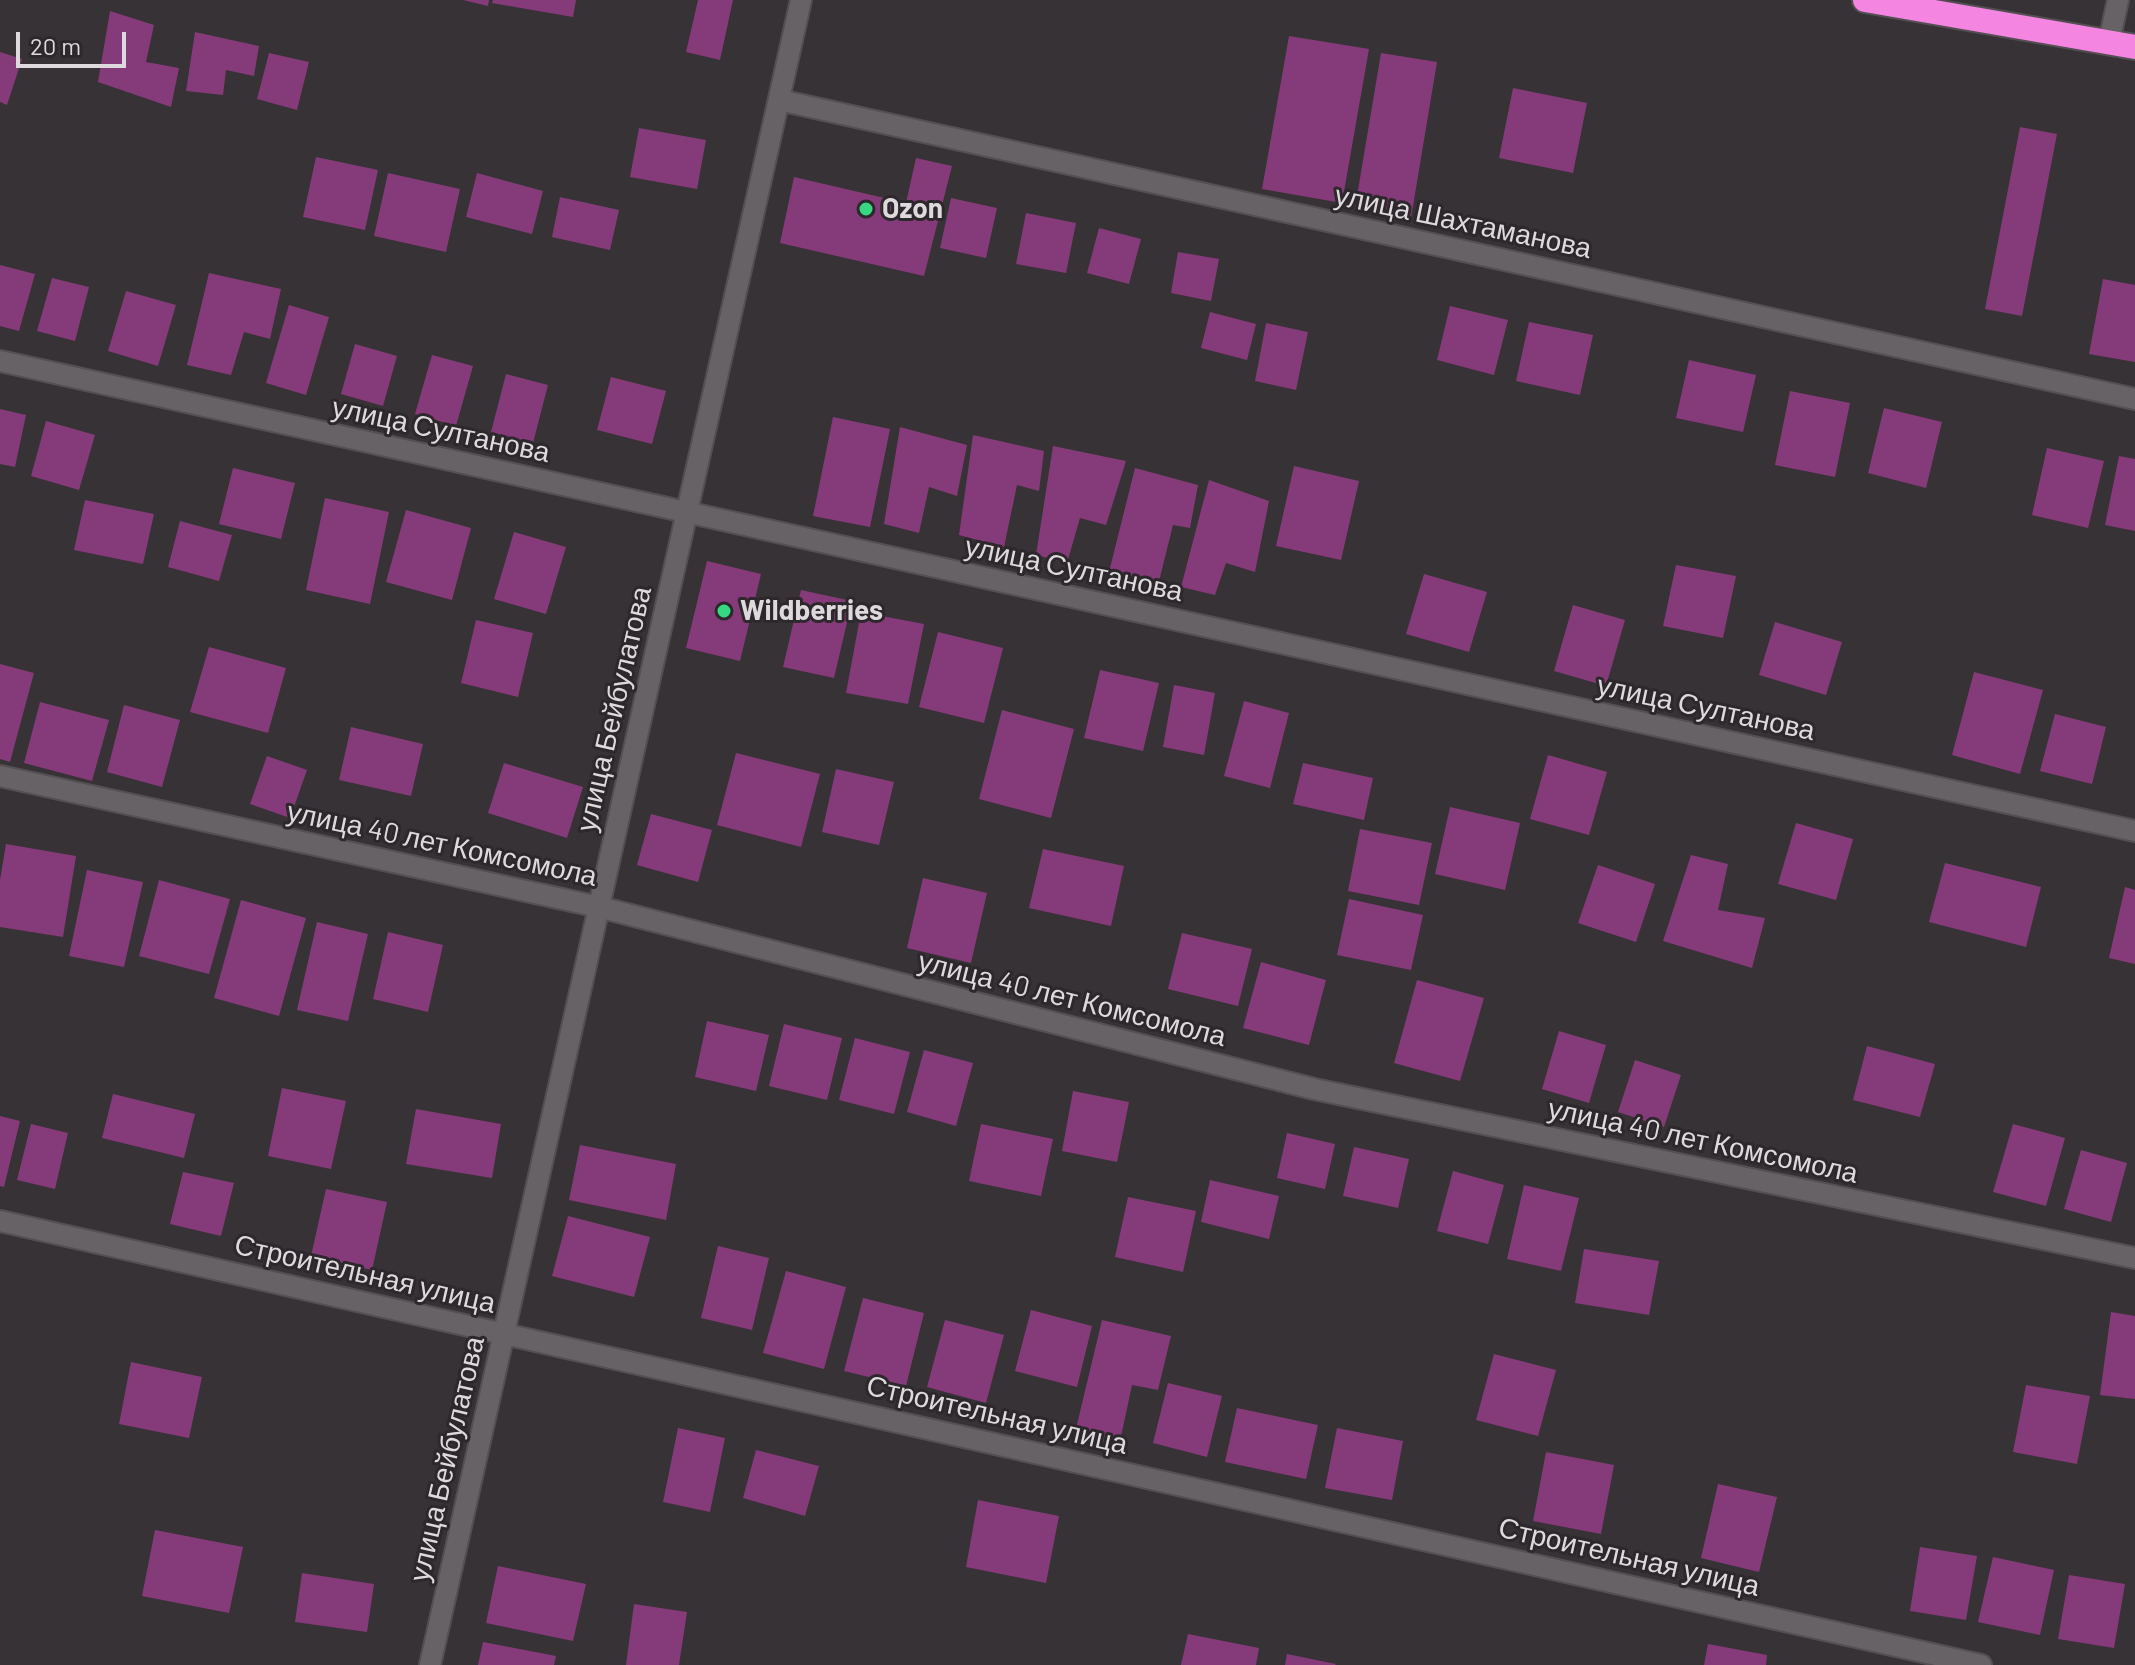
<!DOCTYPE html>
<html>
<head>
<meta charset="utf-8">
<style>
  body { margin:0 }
  #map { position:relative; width:2135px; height:1665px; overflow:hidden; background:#373236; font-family:Barlow,sans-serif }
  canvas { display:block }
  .scale { position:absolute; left:16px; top:32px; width:110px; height:36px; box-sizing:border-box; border:4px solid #ddd9dc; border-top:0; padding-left:10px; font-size:24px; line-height:28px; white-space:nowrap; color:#ddd9dc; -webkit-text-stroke:6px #2d282b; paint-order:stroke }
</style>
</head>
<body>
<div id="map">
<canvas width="2135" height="1665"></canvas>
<div class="scale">20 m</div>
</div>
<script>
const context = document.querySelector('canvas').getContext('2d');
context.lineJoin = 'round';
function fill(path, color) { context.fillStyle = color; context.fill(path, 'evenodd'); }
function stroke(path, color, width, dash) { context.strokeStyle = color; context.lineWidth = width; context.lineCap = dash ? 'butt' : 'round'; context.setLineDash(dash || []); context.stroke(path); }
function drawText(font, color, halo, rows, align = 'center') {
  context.font = font + ' Barlow,sans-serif'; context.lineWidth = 6; context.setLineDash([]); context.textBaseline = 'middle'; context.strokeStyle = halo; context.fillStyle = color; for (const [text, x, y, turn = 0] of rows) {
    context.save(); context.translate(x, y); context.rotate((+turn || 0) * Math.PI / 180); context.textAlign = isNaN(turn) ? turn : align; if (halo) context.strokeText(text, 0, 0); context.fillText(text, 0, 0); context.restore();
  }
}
const building = new Path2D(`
  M463,0h26l-1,6z
  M493,0h83l-3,17 -81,-14z
  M698,0h35l-13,60 -34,-8z
  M110,11l44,14 -8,37 33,6 -8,39 -73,-25z
  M195,32l64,14 -5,30 -28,-6 -3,25 -37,-4z
  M1289,36l80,13 -27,154 -80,-14z
  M0,52l22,7 -15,46 -7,-3z
  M269,53l40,9 -12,48 -40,-11z
  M1381,53l56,9 -26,156 -56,-10z
  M1513,88l74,15 -14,70 -74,-15z
  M2020,127l37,7 -35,182 -37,-7z
  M639,128l67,12 -9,49 -67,-12z
  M316,157l62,13 -13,60 -62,-13z
  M916,158l36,8 -28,110 -144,-33 14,-66 112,26z
  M388,173l72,16 -14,63 -72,-16z
  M477,173l66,18 -11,43 -66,-17z
  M560,197l59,13 -9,40 -58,-13z
  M951,198l46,10 -11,50 -46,-10z
  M1026,213l50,10 -10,50 -50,-9z
  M1099,228l42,11 -12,45 -42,-11z
  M1178,252l41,7 -8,42 -40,-8z
  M0,265l35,9 -16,57 -19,-5z
  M209,273l72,16 -11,50 -26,-7 -13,43 -44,-10z
  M52,278l37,9 -14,54 -38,-10z
  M2103,279l32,6v77l-46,-8z
  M126,291l50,14 -18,61 -50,-15z
  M289,305l40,12 -23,78 -40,-12z
  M1450,306l58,14 -14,55 -57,-15z
  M1210,312l46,12 -9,36 -46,-12z
  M1529,322l64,13 -13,60 -64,-14z
  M1266,323l42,9 -12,58 -41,-9z
  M355,344l42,12 -14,50 -42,-12z
  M432,355l41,11 -17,60 -41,-12z
  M1689,360l67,15 -13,57 -67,-14z
  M506,374l42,11 -15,58 -42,-11z
  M611,377l55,14 -14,53 -55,-14z
  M1790,391l60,12 -15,74 -60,-12z
  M1884,408l58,14 -16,66 -58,-15z
  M0,409l26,6 -11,52 -15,-3z
  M833,417l57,12 -20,98 -57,-11z
  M46,421l49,14 -16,55 -48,-14z
  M900,427l67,18 -10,51 -28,-9 -10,46 -35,-9z
  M973,435l71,16 -5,40 -22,-6 -13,62 -45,-12z
  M1053,446l73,15 -20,64 -26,-7 -13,45 -31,-8z
  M2047,448l57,13 -16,67 -56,-13z
  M2119,456l16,3v72l-30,-6z
  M1294,466l65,15 -18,79 -65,-14z
  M233,468l62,15 -14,56 -62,-15z
  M1135,468l63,17 -8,43 -17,-3 -14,56 -50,-9z
  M1209,480l60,21 -14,71 -29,-9 -11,32 -34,-8z
  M325,498l64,14 -19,92 -64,-14z
  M85,500l69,14 -11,50 -69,-14z
  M406,510l65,18 -19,72 -66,-18z
  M180,521l52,14 -13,46 -51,-14z
  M514,532l52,15 -20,67 -52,-15z
  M707,561l54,13 -21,87 -54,-13z
  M1676,565l60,11 -13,62 -60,-12z
  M1424,574l63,18 -18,60 -63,-18z
  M801,590l51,11 -18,77 -51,-11z
  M1573,605l52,15 -19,66 -52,-15z
  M861,612l63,12 -16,80 -62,-11z
  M476,620l57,13 -15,64 -57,-14z
  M1775,622l67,20 -16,53 -67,-20z
  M938,632l65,16 -19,75 -65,-16z
  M209,647l77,21 -18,65 -78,-21z
  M0,664l34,9 -24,89 -10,-3z
  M1100,670l59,13 -16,68 -59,-13z
  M1974,672l69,18 -23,84 -68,-19z
  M1174,685l41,8 -11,62 -41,-8z
  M1244,701l45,12 -19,75 -46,-12z
  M40,702l69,18 -17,61 -68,-18z
  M124,705l56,15 -18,67 -55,-15z
  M1002,710l72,19 -23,89 -72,-19z
  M2055,714l51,13 -14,57 -52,-13z
  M351,727l72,17 -12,52 -72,-16z
  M736,753l84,21 -19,73 -84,-22z
  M1548,755l59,17 -18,63 -59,-16z
  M267,756l40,14 -17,48 -40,-14z
  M504,763l79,24 -16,51 -79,-25z
  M1303,763l70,15 -9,42 -71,-16z
  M836,769l58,13 -15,63 -57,-13z
  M1450,807l70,16 -15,67 -70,-16z
  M651,814l61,16 -14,52 -61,-17z
  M1796,823l57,16 -17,61 -58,-16z
  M1360,829l72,14 -13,62 -71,-14z
  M6,844l70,12 -13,81 -63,-10v-47z
  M1043,849l81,17 -13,60 -82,-18z
  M1691,855l37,9 -10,46 47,8 -13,50 -89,-27z
  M1945,863l96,24 -15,60 -97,-25z
  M1598,865l57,19 -19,58 -58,-19z
  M87,870l56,12 -19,85 -55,-11z
  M923,878l64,15 -16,70 -64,-15z
  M159,880l71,19 -21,75 -70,-18z
  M2125,887l10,3v74l-26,-6z
  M1349,899l74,16 -12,55 -74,-15z
  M241,900l65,18 -27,98 -65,-18z
  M317,922l51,12 -20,87 -51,-11z
  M388,932l55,13 -15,67 -55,-13z
  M1182,933l70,16 -14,57 -70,-17z
  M1261,962l65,18 -17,65 -66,-17z
  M1417,980l67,18 -24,83 -66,-18z
  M707,1021l62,14 -13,56 -61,-14z
  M784,1024l58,14 -15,62 -58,-14z
  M1559,1031l47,14 -17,58 -47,-14z
  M855,1038l55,14 -16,62 -55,-14z
  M1867,1046l68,18 -15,53 -67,-17z
  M924,1050l49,13 -17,63 -49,-14z
  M1635,1060l46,15 -17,52 -46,-15z
  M282,1088l64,13 -15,68 -63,-13z
  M1073,1091l56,11 -12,60 -55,-11z
  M113,1094l82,20 -11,44 -82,-20z
  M416,1109l85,15 -9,54 -86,-14z
  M0,1116l20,5 -16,66 -4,-1z
  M31,1124l37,9 -13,56 -38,-9z
  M981,1124l72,15 -12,57 -72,-15z
  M2013,1124l52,14 -19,68 -53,-14z
  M1287,1133l48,11 -10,45 -48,-11z
  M580,1145l96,19 -10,56 -97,-20z
  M1354,1147l55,12 -11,49 -55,-12z
  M2081,1150l46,13 -16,59 -47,-13z
  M1453,1171l51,14 -16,59 -51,-13z
  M183,1172l51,11 -13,53 -51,-12z
  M1210,1180l69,16 -10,43 -68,-17z
  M1524,1185l55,13 -18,73 -54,-12z
  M326,1189l61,13 -15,68 -61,-14z
  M1128,1197l68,14 -13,61 -68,-15z
  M568,1216l82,21 -16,60 -82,-21z
  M718,1246l51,12 -17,72 -51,-12z
  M1584,1249l75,12 -10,54 -74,-12z
  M786,1271l60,16 -22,82 -61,-16z
  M863,1298l61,15 -18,73 -62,-15z
  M1031,1310l61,16 -15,61 -62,-16z
  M2111,1312l24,4v83l-35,-4z
  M945,1320l59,15 -18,68 -59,-16z
  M1102,1320l69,16 -13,54 -26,-5 -13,61 -45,-9z
  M1494,1354l62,16 -18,66 -62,-16z
  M131,1362l71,15 -13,61 -70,-14z
  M1168,1383l54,13 -15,61 -54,-14z
  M2026,1385l64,11 -13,68 -64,-12z
  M1237,1408l81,17 -12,54 -81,-17z
  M678,1428l47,10 -15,74 -47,-10z
  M1337,1428l66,13 -11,59 -67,-12z
  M756,1450l63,16 -14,50 -62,-18z
  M1546,1452l68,13 -13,69 -68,-13z
  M1718,1484l59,13 -18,75 -58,-14z
  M978,1500l81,16 -13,67 -80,-16z
  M155,1530l88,17 -14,66 -87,-17z
  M1920,1547l57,9 -11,64 -56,-9z
  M1993,1557l61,13 -14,65 -62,-13z
  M498,1566l88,18 -13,57 -87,-18z
  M302,1573l72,11 -7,48 -72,-10z
  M2069,1575l56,9 -11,64 -56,-9z
  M634,1604l53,8 -8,53h-53z
  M1188,1634l71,14 -3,17h-75z
  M483,1642l73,14 -2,9h-76z
  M1708,1644l59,11 -1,10h-62z
  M1287,1654l49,10 -1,1h-50z`);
const minor = new Path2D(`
  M2109,42l9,-42
  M779,100l1356,299
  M0,361l2135,470
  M0,776l599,131 715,182 821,169
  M0,1221l1981,444
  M430,1665l371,-1665`);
const highway = new Path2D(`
  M1865,0l270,47`);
const markers = [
  [866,209,8,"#36d881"],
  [724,611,8,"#36d881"]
];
const poiNames = [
  ["Ozon",882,209],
  ["Wildberries",740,611]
];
const streetNames = [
  ["улица Шахтаманова",1463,222,12],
  ["улица Султанова",441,430,12],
  ["улица Султанова",1074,569,12],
  ["улица Султанова",1706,708,12],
  ["улица Бейбулатова",614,709,-77],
  ["улица 40 лет Комсомола",442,844,12],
  ["улица 40 лет Комсомола",1072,999,14],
  ["улица 40 лет Комсомола",1703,1141,12],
  ["Строительная улица",365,1274,13],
  ["Строительная улица",997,1415,13],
  ["улица Бейбулатова",447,1459,-77],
  ["Строительная улица",1629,1557,13]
];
fill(building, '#853b79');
stroke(minor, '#534f52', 24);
stroke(highway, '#534f52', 28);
stroke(minor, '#676266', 20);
stroke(highway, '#f485e0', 24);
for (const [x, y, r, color] of markers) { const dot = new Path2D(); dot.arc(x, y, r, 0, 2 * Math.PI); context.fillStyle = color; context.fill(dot); stroke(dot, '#2d282b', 3); }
drawText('bold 28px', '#ddd9dc', '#2d282b', poiNames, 'left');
drawText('28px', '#ddd9dc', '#2d282b', streetNames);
</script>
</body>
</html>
